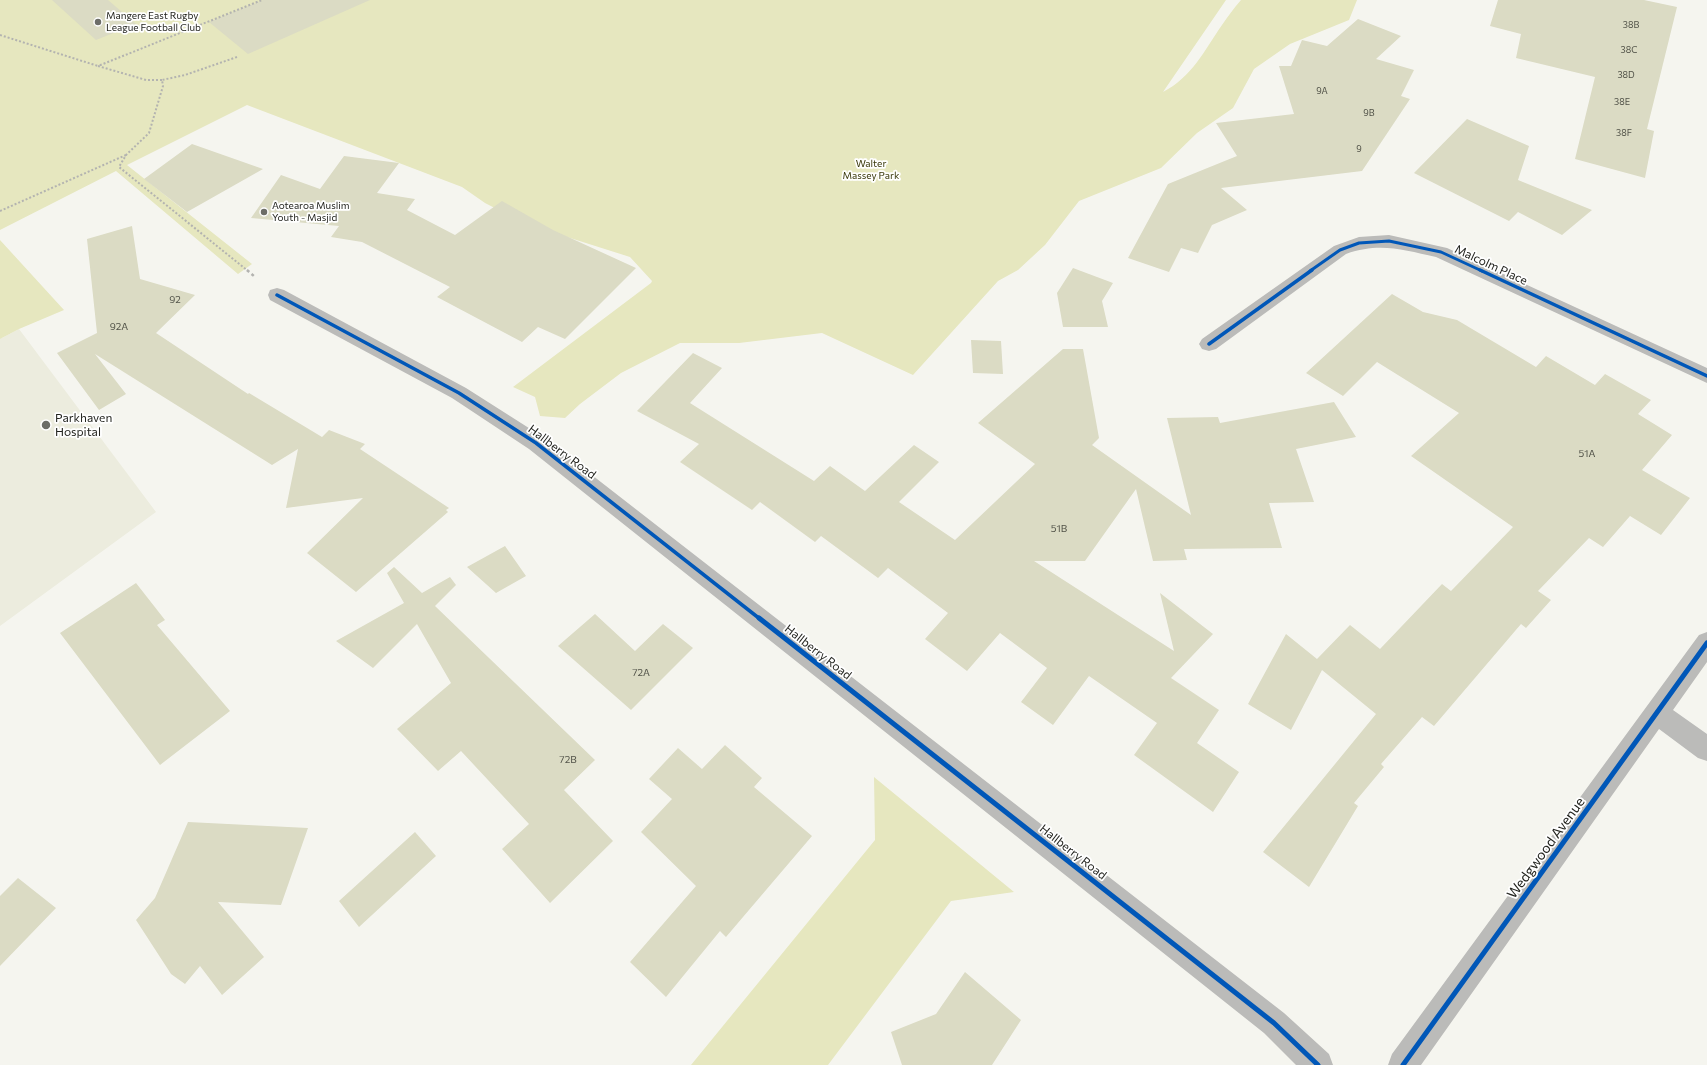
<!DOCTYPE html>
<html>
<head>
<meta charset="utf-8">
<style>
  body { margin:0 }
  canvas { display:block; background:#f5f5ef }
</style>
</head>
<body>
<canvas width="1707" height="1065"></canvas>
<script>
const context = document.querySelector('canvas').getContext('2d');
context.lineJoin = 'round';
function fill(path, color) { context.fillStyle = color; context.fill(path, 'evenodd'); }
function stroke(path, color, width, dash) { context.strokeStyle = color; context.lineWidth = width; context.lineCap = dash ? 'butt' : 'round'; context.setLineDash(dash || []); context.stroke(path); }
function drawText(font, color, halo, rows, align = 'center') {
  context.font = font + ' Commissioner,sans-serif'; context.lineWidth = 3.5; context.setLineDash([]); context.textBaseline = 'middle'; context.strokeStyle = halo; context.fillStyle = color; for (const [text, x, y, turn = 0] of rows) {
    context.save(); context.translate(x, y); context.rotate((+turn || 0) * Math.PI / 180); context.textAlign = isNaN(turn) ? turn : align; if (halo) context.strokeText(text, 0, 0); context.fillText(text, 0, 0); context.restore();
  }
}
const built = new Path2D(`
  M19,329l137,183 -156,114v-287z`);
const green = new Path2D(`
  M0,0h1226l-63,92c29,-15 41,-41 59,-67 6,-9 12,-17 19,-25h116l-8,20 -59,24 -36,25 -21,39 -36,25 -36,35 -82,33 -34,44 -27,25 -20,11 -85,94 -91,-42 -83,10h-59l-59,30 -41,31 -15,14 -25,-2 -5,-19 -22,-10 138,-104 1,-2 -22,-24 -104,-33 -41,-21 -23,-16 -215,-82 -120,60 125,99 -14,10 -122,-103 -116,59z
  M0,240l64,70 -45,19 -19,10z
  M874,777l140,115 -63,9 -123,164h-137l184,-225z`);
const building = new Path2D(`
  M52,0h56l28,24 -40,16z
  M263,0h107l-122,54 -39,-32z
  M1498,0h146l33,7 -30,122 7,2 -9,47 -70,-19 20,-82 -79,-19 5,-24 -31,-8z
  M1358,19l43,17 -25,23 38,11 -13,26 9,3 -48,72 -141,17 26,22 -35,15 -14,28 -17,-5 -12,24 -41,-14 40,-74 69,-28 -21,-33 78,-9 -15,-48h12l11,-26 25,6z
  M1467,119l62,27 -11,34 74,30 -30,25 -44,-23 -9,9 -95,-48z
  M192,144l71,25 -76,43 -43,-33z
  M344,156l55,7 -22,30 38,6 -8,11 48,25 47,-34 51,29 83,38 -71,71 -27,-12 -16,15 -85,-45 13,-10 -88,-45 -31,-5 8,-11 -88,-8 30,-43 39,14z
  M132,226l8,53 55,16 -39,38 92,61 1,-1 73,44 7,-7 36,14 -5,5 89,59 -3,2 2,2 -92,80 -49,-39 56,-55 -77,10 12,-59 -26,16 -177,-111 31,40 -27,16 -42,-57 40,-20 -10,-94z
  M1073,268l40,15 -11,18 6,26h-45l-6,-34z
  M1392,294l31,18 34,8 79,47 10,-11 49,29 10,-11 46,26 -13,14 34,21 -30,35 48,28 -29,37 -31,-19 -27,31 -14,-9 -51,53 13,9 -25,28 -5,-4 -87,102 -12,-9 -41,47 3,3 -30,36 4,3 -49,81 -46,-35 113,-138 -54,-44 -31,60 -43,-26 38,-70 31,25 33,-34 30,24 62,-65 9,7 62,-64 -102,-71 48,-43 -82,-51 -34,34 -37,-23z
  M971,340l30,1 2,33 -30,-1z
  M1063,349h20l16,89 -7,7 99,70 -24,-97 51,-1 2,6 114,-21 22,35 -60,12 18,53 -45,1 13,45 -98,1 3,11 -34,1 -17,-72 -51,72h-51l140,90 -14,-58 53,41 -42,44 48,32 -22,33 42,29 -26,40 -79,-57 23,-32 -68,-47 -36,49 -32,-23 26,-34 -47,-35 -33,38 -42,-32 23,-26 -60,-45 -10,10 -57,-42 -6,6 -55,-40 -8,8 -72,-48 19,-18 -62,-33 56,-58 29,15 -32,35 124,78 16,-15 35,25 49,-46 25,17 -40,40 56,38 80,-76 -57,-41z
  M505,546l21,30 -30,17 -29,-26z
  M394,567l28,26 28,-16 6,8 -21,21 160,154 -31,30 49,51 -63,62 -48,-54 27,-25 -68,-73 -23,20 -41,-42 54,-46 -34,-59 -44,44 -37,-27 68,-38 -17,-30z
  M136,583l29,37 -8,5 73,86 -70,54 -100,-132z
  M595,614l40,37 28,-27 30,24 -62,62 -73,-64z
  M725,745l37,33 -8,9 58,49 -86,101 -6,-6 -54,66 -36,-35 66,-76 -55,-54 31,-33 -23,-20 29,-31 24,21z
  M188,822l120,6 -27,77 -63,-3 46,55 -42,38 -22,-29 -15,18 -14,-10 -35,-54 19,-22z
  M415,832l21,24 -77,71 -20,-26z
  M18,878l38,30 -56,58v-70z
  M965,972l56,48 -29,45h-90l-11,-33 45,-18z`);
const pathFar1 = new Path2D(`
  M0,35l98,31
  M237,57l-52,18 -23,5 1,6 -14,47 -23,22 -7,12 129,104
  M162,80h-16l-48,-14 164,-66
  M0,211l126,-56`);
const path = new Path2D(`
  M247,270l8,7`);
const minor = new Path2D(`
  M1389,235l58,13 260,120v15l-271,-126c-33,-7 -56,-15 -90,-3l-130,95 -7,2 -7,-2 -3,-5 3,-5 132,-93 25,-9z
  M277,288l7,2 182,98 77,49 741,576 45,41 4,11h-37l-32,-32 -735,-584 -77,-51 -182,-98 -2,-5 2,-5z
  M1707,632v30l-34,48 34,24v27l-9,-3 -39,-29 -238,336h-33l4,-11 307,-419z`);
const cyclewayFar2 = new Path2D(`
  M1310,271l30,-21 19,-7 30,-2 52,11 41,19`);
const cyclewayFar1 = new Path2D(`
  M1480,270l227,106
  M277,295l182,98 77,50 224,176
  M1209,344l103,-74`);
const cycleway = new Path2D(`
  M759,618l515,405 44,42
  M1403,1065l304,-422`);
const markers = [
  [98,22,4,"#6c6d68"],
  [264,212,4,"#6c6d68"],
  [46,425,5,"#6c6d68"]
];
const farNumbernames = [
  ["38B",1631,25],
  ["38C",1629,50],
  ["38D",1626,75],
  ["9A",1322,91],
  ["38E",1622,102],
  ["9B",1369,113],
  ["38F",1624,133],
  ["9",1359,149]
];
const farPoinames = [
  ["Mangere East Rugby",106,16],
  ["League Football Club",106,28],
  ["Aotearoa Muslim",272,206],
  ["Youth - Masjid",272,218]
];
const farParknames = [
  ["Walter",871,164],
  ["Massey Park",871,176]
];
const numberNames = [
  ["92",175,300],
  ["92A",119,327],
  ["51A",1587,454],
  ["51B",1059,529],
  ["72A",641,673],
  ["72B",568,760]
];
const streetNames = [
  ["Malcolm Place",1491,265,25],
  ["Hallberry Road",562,452,37],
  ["Hallberry Road",818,652,38],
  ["Hallberry Road",1073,852,38]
];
const poiNames = [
  ["Parkhaven",55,418],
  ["Hospital",55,432]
];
const nearStreetnames = [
  ["Wedgwood Avenue",1546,848,-54]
];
fill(built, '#ececde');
fill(green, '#e6e7bf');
fill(building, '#dbdbc4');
stroke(pathFar1, '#b3b3b0', 2, [2, 2]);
stroke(path, '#b3b3b0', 2.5, [3, 3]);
fill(minor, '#bbbbb9');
stroke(cyclewayFar2, '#0057b8', 3);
stroke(cyclewayFar1, '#0057b8', 3.5);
stroke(cycleway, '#0057b8', 5);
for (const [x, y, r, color] of markers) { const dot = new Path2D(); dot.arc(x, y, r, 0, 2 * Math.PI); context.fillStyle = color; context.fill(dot); stroke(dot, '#fff', 1.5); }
drawText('9px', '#515248', null, farNumbernames);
drawText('10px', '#23241f', '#fff', farPoinames, 'left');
drawText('10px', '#383709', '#fff', farParknames);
drawText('10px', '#515248', null, numberNames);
drawText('12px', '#23241f', '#fff', streetNames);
drawText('12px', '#23241f', '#fff', poiNames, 'left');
drawText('14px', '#23241f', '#fff', nearStreetnames);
</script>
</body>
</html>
